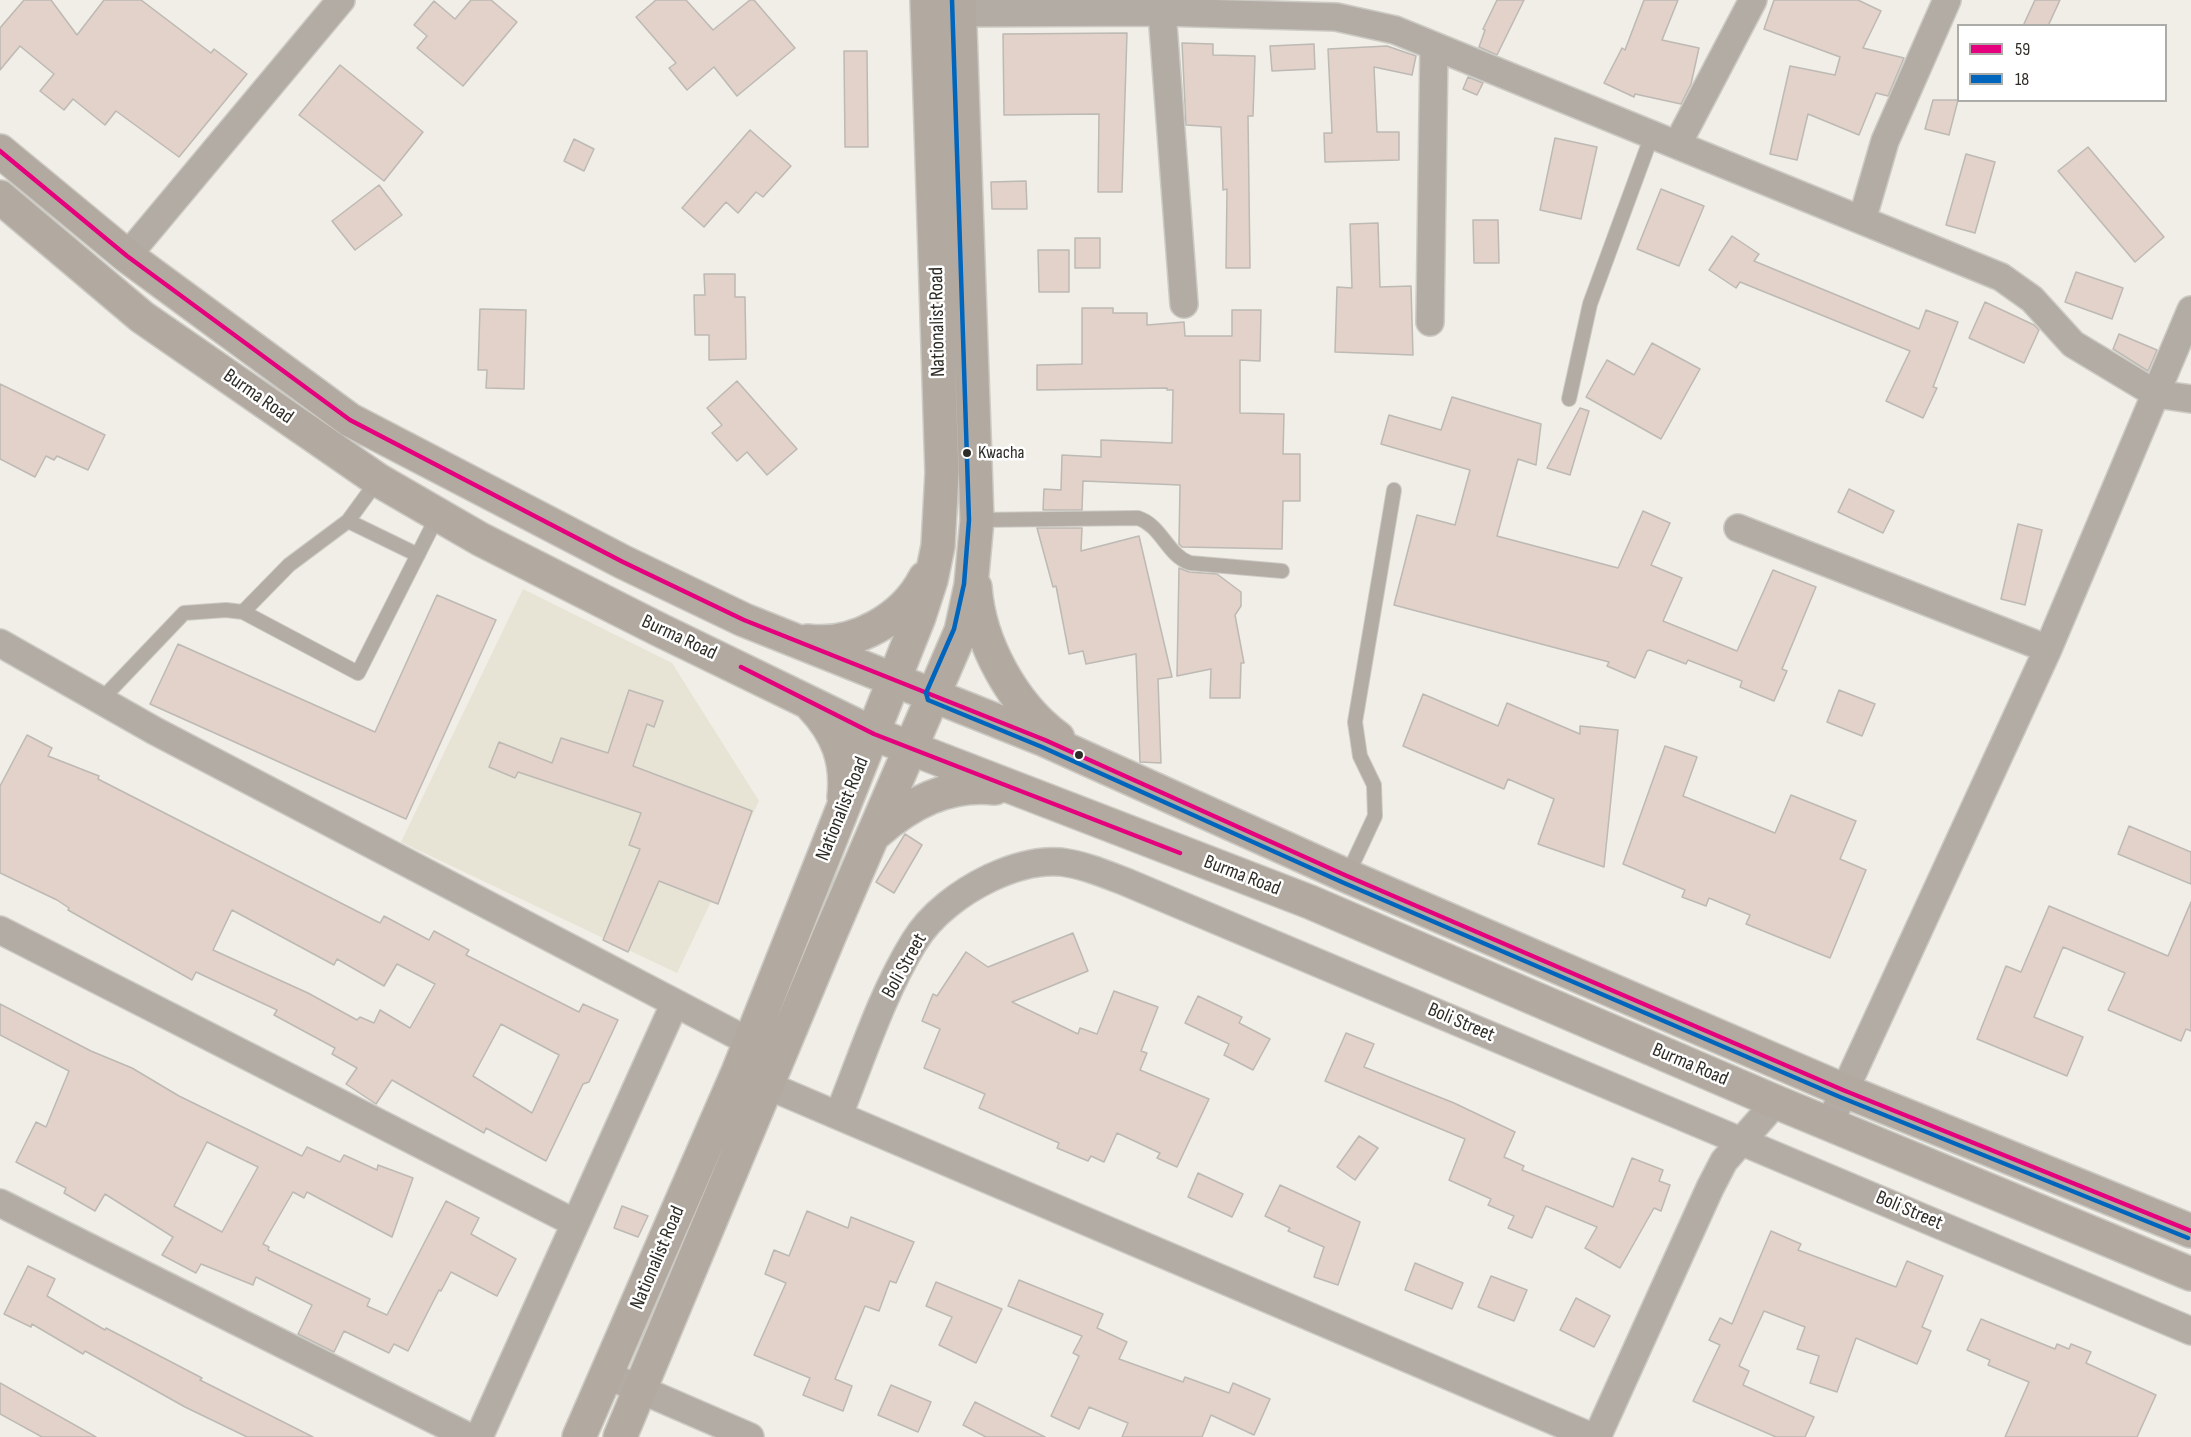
<!DOCTYPE html>
<html>
<head>
<meta charset="utf-8">
<style>
  body { margin:0 }
  #map { position:relative; width:2191px; height:1437px; overflow:hidden; background:#f0eee6; font-family:"Sofia Sans Condensed",sans-serif }
  canvas { display:block }
  .legend { position:absolute; left:1957px; top:24px; width:210px; height:78px; box-sizing:border-box; background:#fff; border:2px solid #ababa8; margin:0; padding:8px 10px; list-style:none; font-size:18px; color:#2d2c26 }
  .legend li { display:flex; align-items:center; gap:12px; height:30px }
  .legend b { width:30px; border:2px solid #ababa8 }
</style>
</head>
<body>
<div id="map">
<canvas width="2191" height="1437"></canvas>
<ul class="legend">
<li><b style="height:8px;background:#e5007d"></b>59</li>
<li><b style="height:8px;background:#0065bd"></b>18</li>
</ul>
</div>
<script>
const context = document.querySelector('canvas').getContext('2d');
context.lineJoin = 'round';
function fill(path, color) { context.fillStyle = color; context.fill(path, 'evenodd'); }
function stroke(path, color, width, dash) { context.strokeStyle = color; context.lineWidth = width; context.lineCap = dash ? 'butt' : 'round'; context.setLineDash(dash || []); context.stroke(path); }
function drawText(font, color, halo, rows, align = 'center') {
  context.font = font + ' "Sofia Sans Condensed",sans-serif'; context.lineWidth = 5; context.setLineDash([]); context.textBaseline = 'middle'; context.strokeStyle = halo; context.fillStyle = color; for (const [text, x, y, turn = 0] of rows) {
    context.save(); context.translate(x, y); context.rotate((+turn || 0) * Math.PI / 180); context.textAlign = isNaN(turn) ? turn : align; if (halo) context.strokeText(text, 0, 0); context.fillText(text, 0, 0); context.restore();
  }
}
const built = new Path2D(`
  M523,589l149,74 87,138 -82,172 -276,-131z`);
const building = new Path2D(`
  M24,0h27l26,35 27,-35h37l70,53 3,-4 33,25 -68,83 -63,-46 -11,14 -32,-26 -9,11 -24,-19 14,-17 -34,-28 -20,24v-42z
  M471,0h20l26,22 -54,64 -46,-38 10,-12 -13,-11 20,-24 21,18z
  M656,0h30l27,30 37,-30h4l41,48 -58,48 -23,-29 -27,23 -18,-22 7,-5 -40,-46z
  M1497,0h27l-27,55 -18,-8 6,-17 -2,-1z
  M1644,0h34l-16,40 37,8 -8,36 -10,20 -46,-10 -1,3 -30,-14 18,-35 3,2z
  M1774,0h84l23,11 -18,37 41,10 -16,38 -12,-3 -17,42 -51,-21 -11,46 -27,-6 20,-88 45,9 5,-18 -76,-28z
  M2035,0h25l-12,26h-25z
  M1127,33l-5,159h-24l1,-78 -95,1 -1,-81z
  M1182,43l31,1v11l42,1 -2,60h-5l2,152h-24l1,-79 -4,1 -2,-63 -35,-2z
  M1314,44l1,25 -43,2 -2,-25z
  M1387,46l29,10 -4,19 -38,-8 3,65h22v28l-74,2 -1,-29h8l-4,-84z
  M844,51h23l1,96h-23z
  M340,65l83,67 -39,49 -85,-66z
  M1468,77l15,6 -6,12 -14,-6z
  M1933,100h25l-9,35 -24,-6z
  M750,130l41,36 -28,31 -7,-5 -18,21 -12,-11 -22,25 -22,-19z
  M1555,138l42,9 -16,72 -41,-9z
  M574,139l20,10 -10,22 -20,-10z
  M2088,147l76,90 -29,25 -77,-91z
  M1966,154l29,8 -20,71 -29,-8z
  M1026,181l1,28h-35l-1,-27z
  M379,185l23,30 -47,35 -23,-29z
  M1661,189l43,17 -25,60 -42,-17z
  M1473,220h25l1,43h-25z
  M1378,223l2,64 31,-1 2,69 -78,-3 2,-65 15,1 -2,-64z
  M1732,236l27,18 -5,7 165,68 7,-19 32,12 -25,65 4,1 -14,30 -37,-17 24,-50 -170,-69 -4,6 -27,-18z
  M1075,238h25v30h-25z
  M1038,250h31v42h-30z
  M2076,272l47,16 -11,31 -47,-17z
  M704,274h31v23h10l1,62 -37,1v-25h-14l-1,-40h11z
  M1985,302l49,23 5,5 -15,33 -55,-25z
  M1082,308h31v5h34v12l37,-3 1,14h47v-26h29l-1,51 -20,-1v53l44,1 -1,40h17v47h-17l-1,48 -100,-2 -3,-3 1,-59 -97,-4 -1,29h-39l1,-21 17,1 1,-35 39,2v-17l71,3 1,-53h-6v-2l-130,2v-25l45,-1z
  M480,309l46,1 -2,79 -38,-1 1,-18h-9z
  M2119,334l38,16 -9,21 -35,-22z
  M1652,343l48,26 -39,70 -75,-42 21,-37 27,15z
  M737,381l60,68 -30,26 -20,-23 -10,9 -25,-28 10,-8 -15,-17z
  M0,384l105,51 -17,35 -31,-14 -3,4 -8,-4 -11,21 -35,-18z
  M1452,397l89,27 -5,41 -18,-6 -21,77 121,32 25,-57 27,12 -19,42 31,13 -19,43 74,30 36,-81 43,17 -34,82 5,2 -13,30 -34,-14 2,-6 -54,-21 -2,4 -36,-14 -3,1 -12,27 -28,-12 2,-4 -215,-57 23,-90 38,10 15,-55 -89,-26 8,-29 52,15z
  M1580,408l9,3 -19,64 -23,-7z
  M1849,489l45,22 -11,22 -45,-21z
  M2018,524l24,6 -17,75 -24,-6z
  M1037,528h45l-1,23 58,-15 33,141 -14,2 3,84 -21,-1 -4,-108 -50,10 -3,-13 -14,3 -13,-68 -3,1z
  M1179,568l10,4 28,2 24,18v14l-6,9 9,48h-3l-1,35h-30l1,-29 -34,7z
  M437,595l59,25 -90,199 -256,-115 28,-60 197,88z
  M629,690l34,11 -9,26 -7,-3 -14,42 119,45 -34,93 -59,-23 -31,71 -25,-12 37,-91 -11,-4 12,-32 -123,-41 -3,6 -26,-11 10,-25 53,21 9,-25 47,15z
  M1839,690l36,14 -13,32 -35,-14z
  M1423,694l75,32 9,-23 73,31v-8l38,4 -14,137 -66,-23 16,-45 -46,-20 -4,10 -101,-43z
  M27,735l25,13 -4,8 51,20 -1,3 282,144 4,-7 45,24 5,-9 35,19 -3,5 113,57 4,-8 35,16 -29,62 -6,2 -37,77 -60,-33 -2,5 -92,-53 -16,24 -30,-20 11,-16 -25,-14 3,-6 -61,-33 3,-5 -81,-38 -4,8 -124,-70 1,-2 -12,-8 -57,-27v-87zM232,910l102,55 3,-6 47,27 13,-22 38,20 -25,44 -30,-18 -6,13 -14,-6 -3,3 -49,-27 -95,-43zM501,1024l58,31 -27,58 -59,-37z
  M1665,746l32,11 -14,39 92,37 16,-38 65,26 -16,38 26,11 -36,88 -84,-34 4,-9 -41,-17 -3,8 -24,-9 3,-7 -62,-26z
  M2129,826l62,26v32l-73,-30z
  M905,834l17,11 -28,48 -18,-11z
  M2191,902v129l-5,-2 -5,12 -73,-31 17,-37 -62,-26 -29,70 49,20 -16,39 -90,-37 29,-73 15,6 28,-66 119,50z
  M1073,933l15,38 -76,31 66,32 2,-6 17,6 17,-43 44,16 -17,44 6,2 -7,17 69,29 -32,68 -20,-9 3,-5 -43,-20 -13,29 -13,-6 -3,5 -31,-13 2,-5 -80,-35 6,-14 -61,-26 16,-39 -18,-8 11,-27 4,2 29,-44 22,15z
  M1198,996l44,21 -3,6 31,16 -17,31 -29,-15 5,-11 -44,-21z
  M0,1004l91,47 41,17 47,28 123,60 5,-9 33,15 4,-7 33,15 1,-5 35,13 -21,59 -85,-45 -3,6 -11,-6 -30,52 6,3 -1,3 102,49 -3,7 20,9 59,-114 33,17 -8,16 45,25 -19,37 -46,-24 -10,19 -2,-1 -31,61 -14,-7 -5,9 -45,-22 -10,21 -36,-18 14,-29 -56,-28 -3,8 -52,-21 -5,9 -34,-18 11,-18 -68,-43 -10,17 -31,-18 2,-5 -50,-26 20,-40 10,5 23,-56 -69,-36zM207,1142l51,25 -36,65 -48,-26z
  M1346,1033l28,11 -10,23 90,36 61,29 -11,25 20,9 -2,4 91,37 19,-49 31,12 -4,11 11,4 -9,26 -7,-3 -34,60 -35,-20 12,-21 -51,-21 -14,32 -24,-10 6,-12 -26,-11 3,-6 -42,-19 16,-41 -140,-58z
  M1359,1136l19,12 -23,32 -18,-13z
  M1198,1173l45,21 -11,23 -44,-20z
  M1280,1185l80,37 -22,63 -24,-8 10,-30 -36,-16 2,-3 -25,-12z
  M622,1206l26,10 -10,21 -24,-9z
  M807,1211l41,17 3,-11 63,25 -18,41 -6,-2 -11,30 -14,-5 -30,73 17,7 -9,25 -40,-16 7,-17 -56,-23 32,-72 -21,-9 9,-24 15,6z
  M1771,1231l30,13 -3,6 98,37 11,-26 36,15 -21,51 9,4 -14,33 -61,-26 -19,54 -27,-9 9,-27 -22,-7 8,-22 -41,-16 -25,55 10,5 -6,14 71,32 -9,20h-29l-83,-36 27,-56 -11,-5 11,-22 12,6z
  M1415,1263l48,20 -11,26 -47,-19z
  M28,1266l27,13 -8,17 58,34 1,-2 96,50 -2,2 113,57h-66l-62,-30 -100,-56 -2,3 -51,-30 -1,3 -27,-13z
  M1491,1276l36,14 -13,31 -36,-14z
  M1019,1280l84,34 -6,14 30,14 -8,17 64,23 2,-5 44,16 4,-10 37,16 -16,36 -43,-20 -9,22h-80l6,-14 -39,-16 -10,22 -28,-13 28,-60 -6,-3 9,-17 -74,-30z
  M936,1282l66,27 -26,54 -37,-18 13,-28 -26,-11z
  M1576,1298l34,18 -16,31 -34,-17z
  M1981,1319l74,30 2,-5 12,5 2,-5 20,8 -5,11 70,32 -19,42h-132l24,-55 -41,-17 2,-5 -23,-10z
  M0,1383l96,54h-54l-42,-23z
  M891,1385l40,17 -13,30 -40,-17z
  M975,1402l70,35h-59l-23,-12z`);
const lane = new Path2D(`
  M1569,399l21,-95 62,-169
  M977,520l161,-2c24,8 29,37 52,45l92,8
  M348,521l70,34
  M243,612l115,61 80,-158
  M100,701l84,-88 42,-3 17,2 46,-47 59,-44 30,-41
  M1347,876l28,-60 -1,-31 -14,-29 -5,-34 39,-232`);
const street = new Path2D(`
  M1162,12l22,292
  M939,13l223,-1 174,5 59,13 606,247 31,22 41,45 83,50 35,5
  M1677,145l76,-145
  M1862,220l23,-79 62,-141
  M127,256l214,-256
  M1430,322l4,-276
  M1738,528l310,121
  M0,643l155,88 612,320
  M0,930l575,293
  M750,1078l842,359
  M839,1114c23,-57 43,-120 75,-172 17,-28 47,-50 76,-64 21,-10 47,-18 71,-16 23,3 44,12 65,20l1065,449
  M1830,1122l218,-473 143,-339
  M0,1203l469,234
  M607,1375l143,62
  M479,1437l195,-432
  M1597,1437l113,-249 14,-27 52,-59`);
const secondary = new Path2D(`
  M0,151l127,105 223,164 273,142 121,58 301,120 302,136 496,214 348,141
  M0,197l142,120 236,163 102,59 180,91 214,104 436,168 466,200 415,172
  M975,587c4,56 38,118 83,151
  M808,641c46,6 96,-22 117,-63
  M812,706c25,26 36,55 32,91
  M876,833c34,-30 72,-50 119,-45
  M579,1437l159,-365 181,-455 12,-37 7,-34 4,-73 -15,-473
  M620,1437l211,-505 130,-301 10,-46 6,-65 -18,-520`);
const bus1 = new Path2D(`
  M0,151l127,105 223,164 273,142 121,58 301,120 302,136 496,214 348,141
  M741,667l133,67 306,119`);
const bus2 = new Path2D(`
  M952,0l17,520 -5,64 -10,45 -28,64 2,7 114,47 302,136 496,214 348,141`);
const markers = [
  [967,453,5,"#2d2c26"],
  [1079,755,5,"#2d2c26"]
];
const busNames = [
  ["Kwacha",978,453]
];
const streetNames = [
  ["Nationalist Road",938,322,-91],
  ["Burma Road",258,397,35],
  ["Burma Road",679,638,25],
  ["Nationalist Road",843,809,-68],
  ["Burma Road",1242,876,21],
  ["Boli Street",905,966,-61],
  ["Boli Street",1461,1023,23],
  ["Burma Road",1690,1065,23],
  ["Boli Street",1909,1211,23],
  ["Nationalist Road",658,1258,-67]
];
fill(built, '#e7e3d5');
fill(building, '#e2d2c9');
stroke(building, '#bdb9b4', 1.5);
stroke(lane, '#cccac4', 16);
stroke(street, '#cccac4', 30);
stroke(secondary, '#cccac4', 36);
stroke(lane, '#b3aca4', 14);
stroke(street, '#b3aca4', 27);
stroke(secondary, '#b2aaa0', 33);
stroke(bus1, '#e5007d', 4.5);
stroke(bus2, '#0065bd', 4.5);
for (const [x, y, r, color] of markers) { const dot = new Path2D(); dot.arc(x, y, r, 0, 2 * Math.PI); context.fillStyle = color; context.fill(dot); stroke(dot, '#fff', 2); }
drawText('18px', '#2d2c26', '#fff', busNames, 'left');
drawText('20px', '#2d2c26', '#fff', streetNames);
</script>
</body>
</html>
